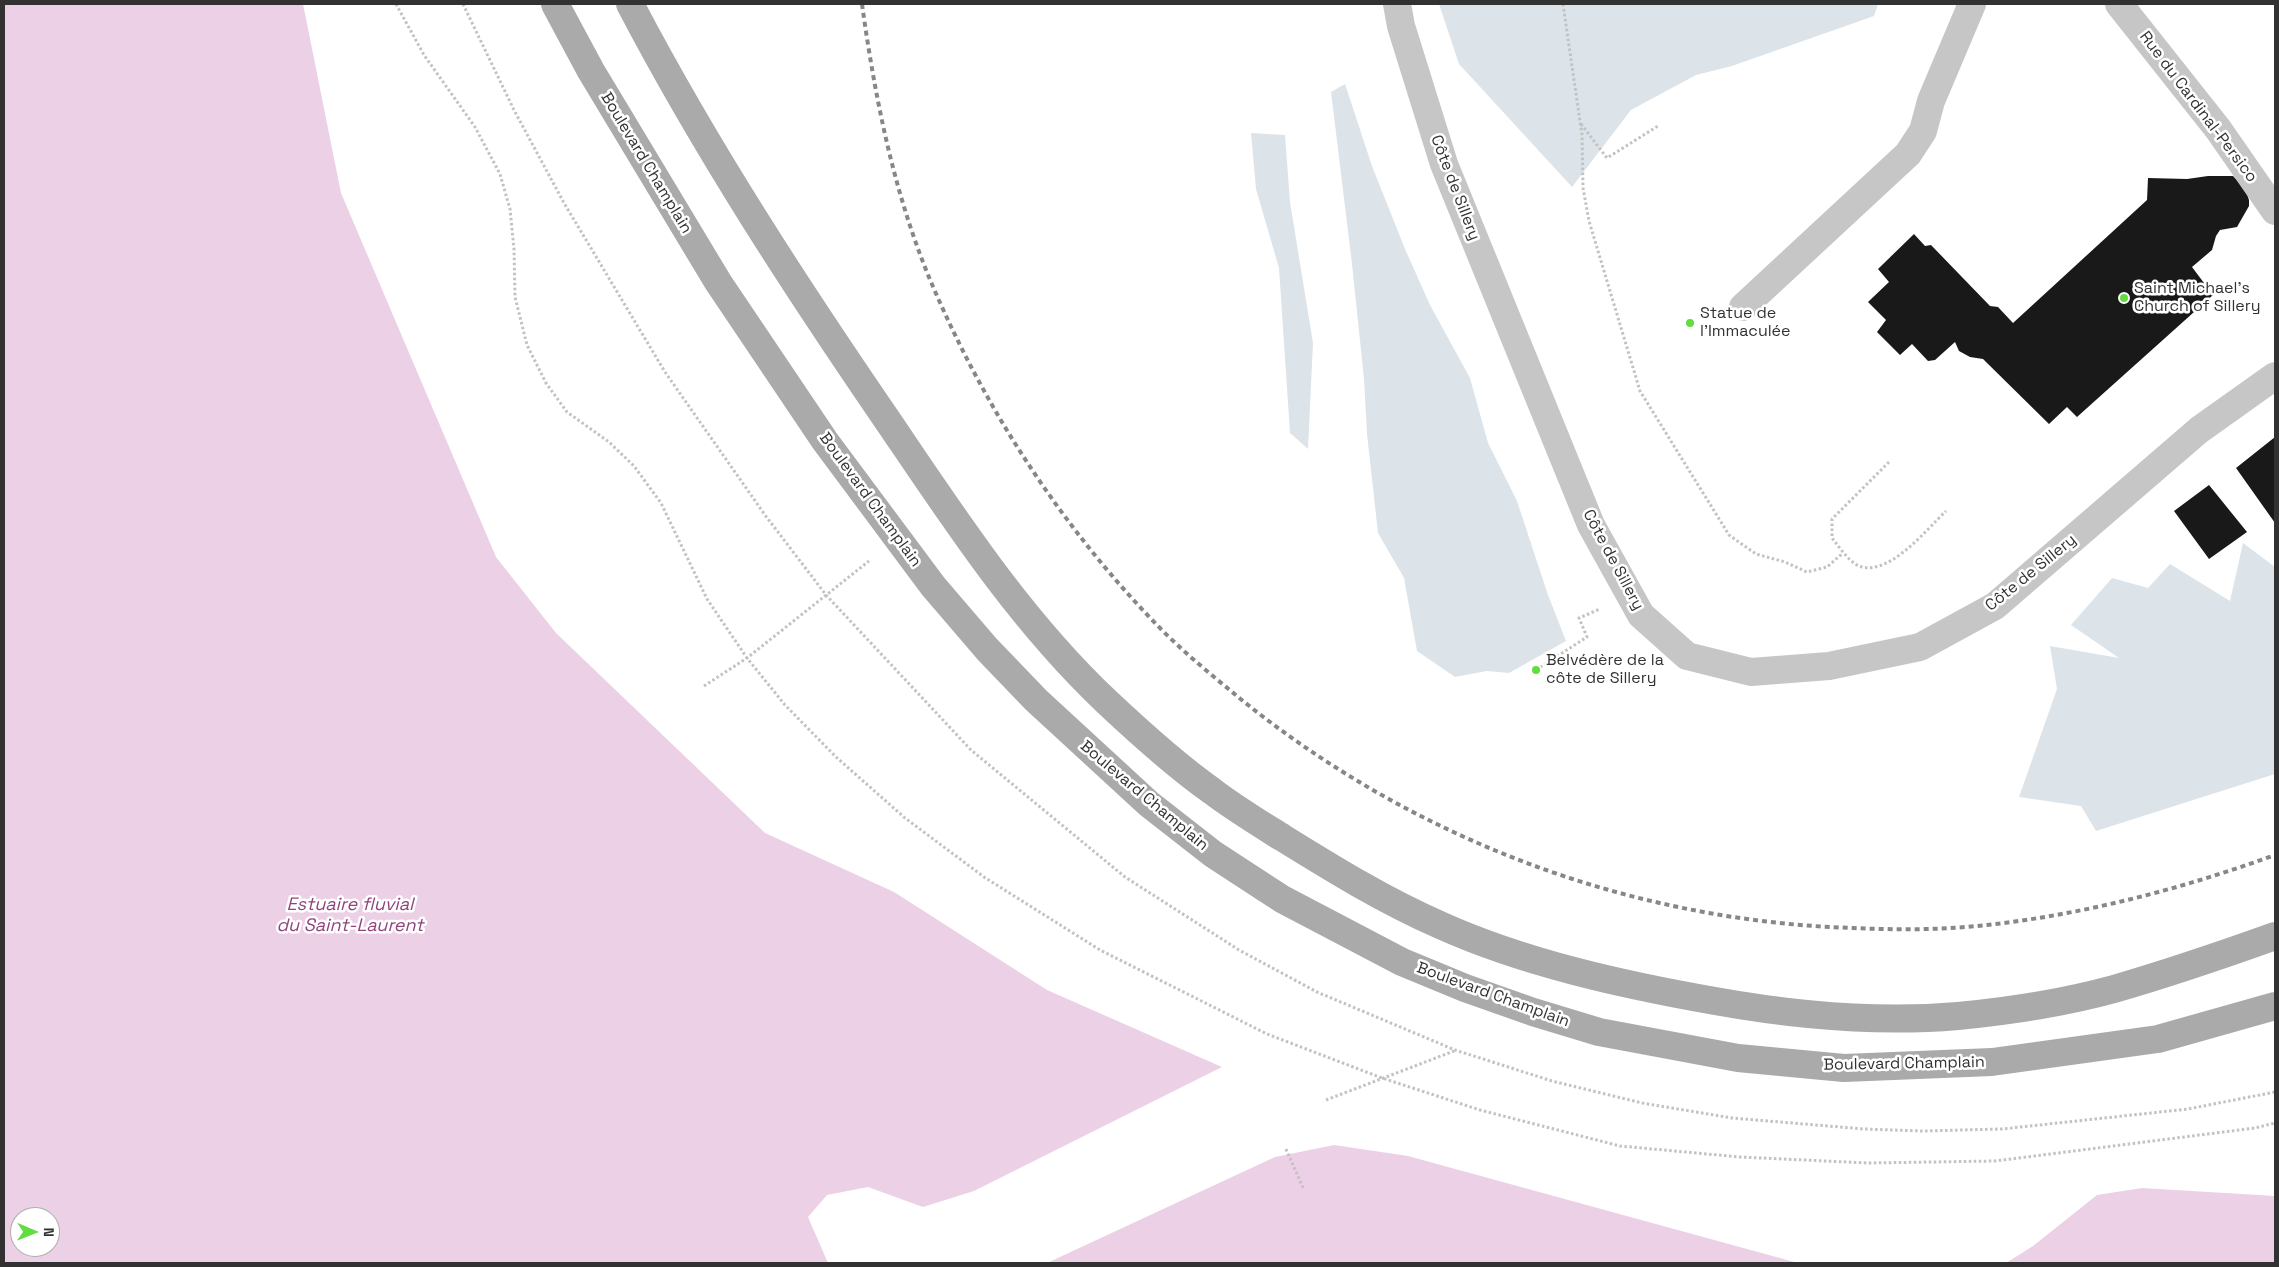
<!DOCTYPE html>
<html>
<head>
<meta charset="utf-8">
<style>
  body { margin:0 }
  #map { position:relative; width:2279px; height:1267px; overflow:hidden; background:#fff; font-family:"Space Grotesk",sans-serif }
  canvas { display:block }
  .frame { position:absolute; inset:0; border:5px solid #323232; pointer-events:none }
  .north { position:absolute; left:10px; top:1207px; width:50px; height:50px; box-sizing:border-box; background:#fff; border:1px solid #adadad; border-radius:50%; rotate:91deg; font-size:14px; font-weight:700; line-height:20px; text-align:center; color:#323232 }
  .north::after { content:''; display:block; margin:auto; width:18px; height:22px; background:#61dd41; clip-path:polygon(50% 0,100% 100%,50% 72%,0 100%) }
</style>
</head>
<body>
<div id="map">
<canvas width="2279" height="1267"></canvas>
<div class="frame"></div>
<div class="north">N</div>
</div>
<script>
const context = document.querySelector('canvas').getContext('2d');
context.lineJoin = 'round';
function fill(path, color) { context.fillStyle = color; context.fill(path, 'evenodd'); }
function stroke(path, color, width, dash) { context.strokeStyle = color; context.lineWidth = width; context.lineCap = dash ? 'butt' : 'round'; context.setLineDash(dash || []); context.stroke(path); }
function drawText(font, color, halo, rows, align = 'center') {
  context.font = font + ' "Space Grotesk",sans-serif'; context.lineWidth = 5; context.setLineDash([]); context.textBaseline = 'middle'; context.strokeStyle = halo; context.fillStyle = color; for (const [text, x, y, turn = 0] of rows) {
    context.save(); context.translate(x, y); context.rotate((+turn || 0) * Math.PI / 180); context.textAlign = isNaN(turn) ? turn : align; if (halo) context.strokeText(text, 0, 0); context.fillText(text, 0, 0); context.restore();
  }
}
const green = new Path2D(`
  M1439,4h439l-4,12 -142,50 -36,9 -65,35 -59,77 -113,-123z
  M1345,84l27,82 33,83 25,56 40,73 18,65 29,58 31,94 18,46 -57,32 -22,-2 -32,6 -38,-26 -13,-73 -26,-45 -11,-99 -3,-55 -12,-115 -21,-172z
  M1251,133l34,2 5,67 23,141 -5,106 -18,-16 -11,-165 -23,-79z
  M2243,543l32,24v207l-179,57 -15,-25 -62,-9 38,-108 -7,-43 69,12 -48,-33 41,-47 36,10 22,-24 60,37z`);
const water = new Path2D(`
  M4,4h299l38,189 155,364 60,76 209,200 129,59 153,98 175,77 -248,124 -51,16 -55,-20 -41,8 -19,22 20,46h-824zM20,1217h30v30h-30z
  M1334,1145l74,11 390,107h-751l228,-106z
  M2142,1188l133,8v67h-269l27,-17 64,-51z`);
const building = new Path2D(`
  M2208,176h25l12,12 4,12v6l-12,21 -17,3 -4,6 -4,14 -20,17 21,28 -136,122 -10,-10 -18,17 -66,-65 -13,-2 -11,-6 -4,-9 -20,18 -7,1 -16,-17 -12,11 -23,-23 9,-12 -18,-18 21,-20 -11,-13 36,-35 11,12 6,-1 59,61 8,1 15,16 134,-123 1,-22 39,1z
  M2275,437v86l-39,-55z
  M2209,485l38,47 -38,27 -35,-48z`);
const path = new Path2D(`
  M396,4l28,51 51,72 25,47 10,35 4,40 1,48 12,48 19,38 21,29 42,30 25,24 27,37 46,96 40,59 38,47 51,52 69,61 79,59 116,73 167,84 115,44 98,32 140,36 120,11 128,6 127,-2 260,-33 20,-5
  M463,4l51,106 50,93 101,169 100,143 61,80 145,155 154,127 114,73 78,42 138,58 97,31 90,22 90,15 132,11 59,2 79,-2 186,-20 87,-17
  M1563,4l19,131 1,53 6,33 51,170 89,144 27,19 29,8 22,10 20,-5 16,-14
  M1581,124l26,34 51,-32
  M1889,462l-57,57v19c7,9 14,19 23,26 30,18 71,-34 91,-53
  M1536,670l51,-33 -8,-19 21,-9
  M704,686l43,-28 122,-97
  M1326,1100l128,-49
  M1286,1149l18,41`);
const minor = new Path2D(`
  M1397,4l4,22 43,138 147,361 50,90 46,41 64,16 78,-6 91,-19 75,-41 204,-176 76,-54
  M2119,4l99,125 57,82
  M1743,307l165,-153 15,-23 8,-30 41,-97`);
const major = new Path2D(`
  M555,4l36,67 127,211 107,159 108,145 54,63 49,51 113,104 64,50 69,45 120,63 63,26 68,24 66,20 139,26 106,10 148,-6 166,-23 117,-33
  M630,4c77,147 168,286 262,423 65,96 130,195 215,275 33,31 68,63 105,89 22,17 47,32 71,47 50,31 102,63 157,87 84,38 184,60 275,76 78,14 163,22 243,15 52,-5 105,-13 156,-27 55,-16 108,-34 161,-53`);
const rail = new Path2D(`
  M862,4c13,94 32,190 69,278 54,127 130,244 226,343 26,27 57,52 86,76 173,139 388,220 610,227 44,2 90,2 134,-3 99,-11 194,-36 288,-70`);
const markers = [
  [2124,298,5,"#61dd41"],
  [1690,323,5,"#61dd41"],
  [1536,670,5,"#61dd41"]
];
const streetNames = [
  ["Rue du Cardinal-Persico",2198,107,53],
  ["Boulevard Champlain",646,163,59],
  ["Côte de Sillery",1455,188,69],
  ["Boulevard Champlain",870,500,54],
  ["Côte de Sillery",1613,560,62],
  ["Côte de Sillery",2031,573,-39],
  ["Boulevard Champlain",1144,796,40],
  ["Boulevard Champlain",1493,995,20],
  ["Boulevard Champlain",1904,1064,-1]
];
const poiNames = [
  ["Saint Michael's",2134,289],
  ["Church of Sillery",2134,307],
  ["Statue de",1700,314],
  ["l'Immaculée",1700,332],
  ["Belvédère de la",1546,661],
  ["côte de Sillery",1546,679]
];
const waterNames = [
  ["Estuaire fluvial",350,905],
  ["du Saint-Laurent",350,926]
];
fill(green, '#dce4e9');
fill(water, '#ecd0e5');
fill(building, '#191919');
stroke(path, '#c2c2c2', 3, [2.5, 2.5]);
stroke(minor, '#c6c6c6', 28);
stroke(major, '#aaa', 28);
stroke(rail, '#878787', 4, [5, 4]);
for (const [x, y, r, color] of markers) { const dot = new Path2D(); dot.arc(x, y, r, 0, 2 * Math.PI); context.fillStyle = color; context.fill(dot); stroke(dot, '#fff', 2); }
drawText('16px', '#323232', '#fff', streetNames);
drawText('16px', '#323232', '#fff', poiNames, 'left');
drawText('italic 18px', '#91437d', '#fff', waterNames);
</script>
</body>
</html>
